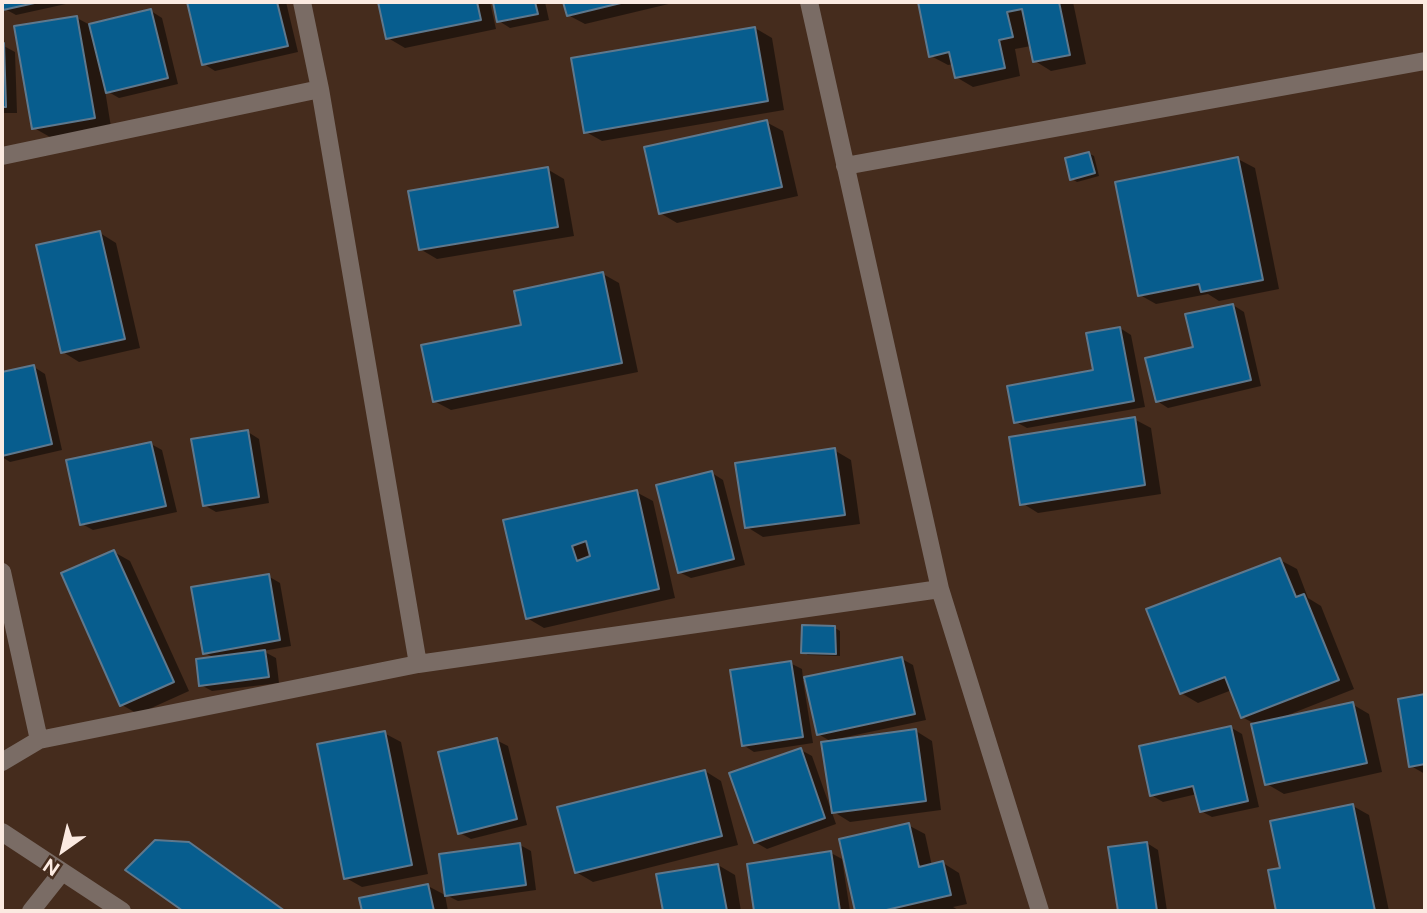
<!DOCTYPE html>
<html>
<head>
<meta charset="utf-8">
<style>
  body { margin:0 }
  #map { position:relative; width:1427px; height:913px; overflow:hidden; background:#452c1d; font-family:"Public Sans",sans-serif }
  canvas { display:block }
  .frame { position:absolute; inset:0; border:4px solid #fbeae1; pointer-events:none }
  .north { position:absolute; left:28px; top:815px; width:70px; height:70px; -webkit-text-stroke:5px #452c1d; paint-order:stroke; rotate:214deg; font-size:19px; font-weight:700; line-height:28px; text-align:center; color:#fbeae1 }
  .north::after { content:''; display:block; margin:auto; width:24px; height:32px; background:#fbeae1; clip-path:polygon(50% 0,100% 100%,50% 72%,0 100%) }
</style>
</head>
<body>
<div id="map">
<canvas width="1427" height="913"></canvas>
<div class="frame"></div>
<div class="north">N</div>
</div>
<script>
const context = document.querySelector('canvas').getContext('2d');
context.lineJoin = 'round';
function fill(path, color) { context.fillStyle = color; context.fill(path, 'evenodd'); }
function stroke(path, color, width, dash) { context.strokeStyle = color; context.lineWidth = width; context.lineCap = dash ? 'butt' : 'round'; context.setLineDash(dash || []); context.stroke(path); }
const shadow = new Path2D(`
  M3,2h72l-59,13 -11,-6z
  M189,2h97l12,50 -83,19 -11,-7z
  M380,2h110l6,27 -91,19 -17,-10z
  M495,2h50l4,18 -39,8 -11,-7z
  M565,2h112l-92,22 -17,-9z
  M919,2h154l13,62 -35,7 -16,-10 -4,-15 -16,3 5,27 -47,11 -17,-10 -2,-13 -6,1 -17,-9z
  M151,11l11,7 16,66 -59,14 -14,-8 6,37 -61,10 -16,-9 43,-110 13,7z
  M755,28l17,10 12,72 -182,31 -16,-9z
  M2,45l13,7 2,61h-15z
  M766,122l17,9 15,65 -121,27 -17,-10z
  M1088,153l6,3 5,20 -22,6 -5,-3z
  M1238,159l17,9 24,121 -60,12 -11,-7 -52,10 -16,-9z
  M547,169l17,10 10,57 -137,23 -17,-10z
  M100,233l16,10 24,105 -61,14 -16,-10z
  M603,274l16,9 19,89 -187,38 -17,-9 89,-75z
  M1233,305l11,7 17,74 -93,22 -11,-7 39,-53z
  M1120,328l11,7 14,72 -118,21 -11,-6 79,-50z
  M34,367l11,7 17,76 -52,12 -8,-5v-83z
  M1134,419l17,9 10,66 -123,19 -16,-10z
  M248,432l11,7 10,64 -53,9 -12,-7z
  M151,444l11,6 15,62 -84,18 -11,-6z
  M834,450l17,10 9,64 -97,13 -16,-10z
  M712,473l11,7 22,85 -54,13 -12,-6z
  M636,492l17,9 22,97 -131,30 -17,-10 -22,-97z
  M114,552l16,9 59,130 -51,23 -16,-9z
  M1280,560l17,9 11,29 13,8 33,83 -71,28 1,2 68,-15 17,10 13,58 -98,22 -17,-10 -10,-59 -15,-8 -10,-27 -34,13 -17,-10z
  M268,576l12,7 11,63 -28,5 13,7 3,25 -67,8 -11,-6 14,-27 -10,-5z
  M835,628l5,3v25l-32,-1 -5,-3z
  M902,659l11,6 13,55 -94,20v2l-14,-8 -12,-54h-3l10,63 -59,9 -11,-7 47,-82 12,6 1,10z
  M1425,697v77l-14,-8 -11,-66z
  M1230,727l12,7 17,73 -47,10 -11,-6 -4,-17 -34,8 -12,-7z
  M916,731l16,10 9,69 -91,12 -16,-10z
  M384,733l17,9 27,132 -66,13 -16,-9z
  M496,740l12,6 19,79 -56,14 -11,-6z
  M801,750l11,6 24,68 -69,25 -12,-7z
  M705,771l16,10 17,64 -145,37 -17,-10z
  M1353,806l16,9 20,96h-111l-8,-39 12,-3z
  M908,825l17,9 7,32 11,-3 16,10 8,31 -14,3 7,4h-103l-16,-71z
  M1147,843l11,7 9,61h-48l-9,-62z
  M188,844l18,10 79,57h-99l-59,-41z
  M520,845l11,6 5,39 -78,11 -12,-6z
  M831,853l11,6 8,52h-94l-7,-46z
  M718,865l17,10 6,36h-76l-6,-35z
  M428,886l17,9 3,16h-84l-3,-12z`);
const building = new Path2D(`
  M2,2h37l-36,8z
  M187,2h90l11,44 -86,19z
  M378,2h99l4,18 -95,19z
  M493,2h42l3,12 -41,8z
  M563,2h62l-58,14z
  M918,2h141l11,53 -37,7 -11,-53 -15,3 6,25 -14,3 6,28 -50,10 -6,-26 -20,5z
  M151,9l17,69 -62,15 -17,-69z
  M77,16l18,102 -63,11 -18,-103z
  M755,27l13,74 -184,32 -13,-75z
  M2,43h2l2,64h-4z
  M767,120l15,67 -123,27 -15,-67z
  M1089,152l6,21 -25,7 -5,-22z
  M1238,157l25,123 -62,12 -2,-8 -61,12 -23,-114z
  M548,167l10,60 -139,23 -11,-59z
  M100,231l25,108 -64,14 -25,-108z
  M603,272l19,91 -189,39 -12,-57 100,-20 -7,-34z
  M1233,304l18,76 -95,22 -11,-44 48,-11 -8,-33z
  M1120,327l14,74 -120,22 -7,-37 86,-16 -7,-37z
  M34,365l18,79 -50,12v-84z
  M1135,417l10,68 -125,20 -11,-68z
  M248,430l11,67 -56,9 -12,-67z
  M151,442l15,64 -86,19 -14,-65z
  M835,448l10,67 -100,13 -10,-65z
  M712,471l22,88 -56,14 -22,-88z
  M637,490l22,99 -133,30 -23,-99zM586,541l4,15 -13,5 -5,-15z
  M114,550l60,132 -54,24 -59,-133z
  M1280,558l16,39 8,-3 35,86 -98,38 -16,-41 -45,17 -34,-85z
  M269,574l11,66 -77,14 -12,-67z
  M802,625l33,1 1,28 -35,-1z
  M265,650l4,27 -70,9 -3,-27z
  M902,657l13,57 -98,21 -13,-58z
  M791,661l12,76 -61,9 -12,-76z
  M1425,694v70l-16,3 -11,-68z
  M1353,702l14,61 -102,22 -14,-61z
  M1231,726l17,75 -48,11 -7,-26 -43,10 -11,-50z
  M916,729l10,72 -94,12 -11,-71z
  M385,731l27,134 -68,14 -27,-135z
  M497,738l20,81 -59,15 -20,-82z
  M801,748l24,70 -71,25 -25,-70z
  M705,770l17,66 -147,37 -18,-66z
  M1353,804l22,107h-99l-8,-41 12,-2 -10,-47z
  M909,823l10,44 24,-6 8,34 -69,16h-27l-16,-72z
  M155,840l34,2 96,69h-102l-58,-41z
  M1147,842l10,69h-39l-10,-64z
  M520,843l6,42 -81,11 -6,-42z
  M831,851l9,60h-86l-7,-47z
  M718,864l9,47h-64l-7,-37z
  M428,884l6,27h-72l-3,-13z`);
const minor = new Path2D(`
  M302,2l18,87 98,575
  M809,2l131,587 100,322
  M2,156l318,-67
  M845,166l580,-105
  M2,572l37,168
  M2,762l37,-22 379,-76 522,-75
  M2,832l120,79
  M31,911l31,-39`);
fill(shadow, '#0007');
fill(building, '#075d8e');
stroke(building, '#5e788d', 2);
stroke(minor, '#7a6c65', 18);
</script>
</body>
</html>
